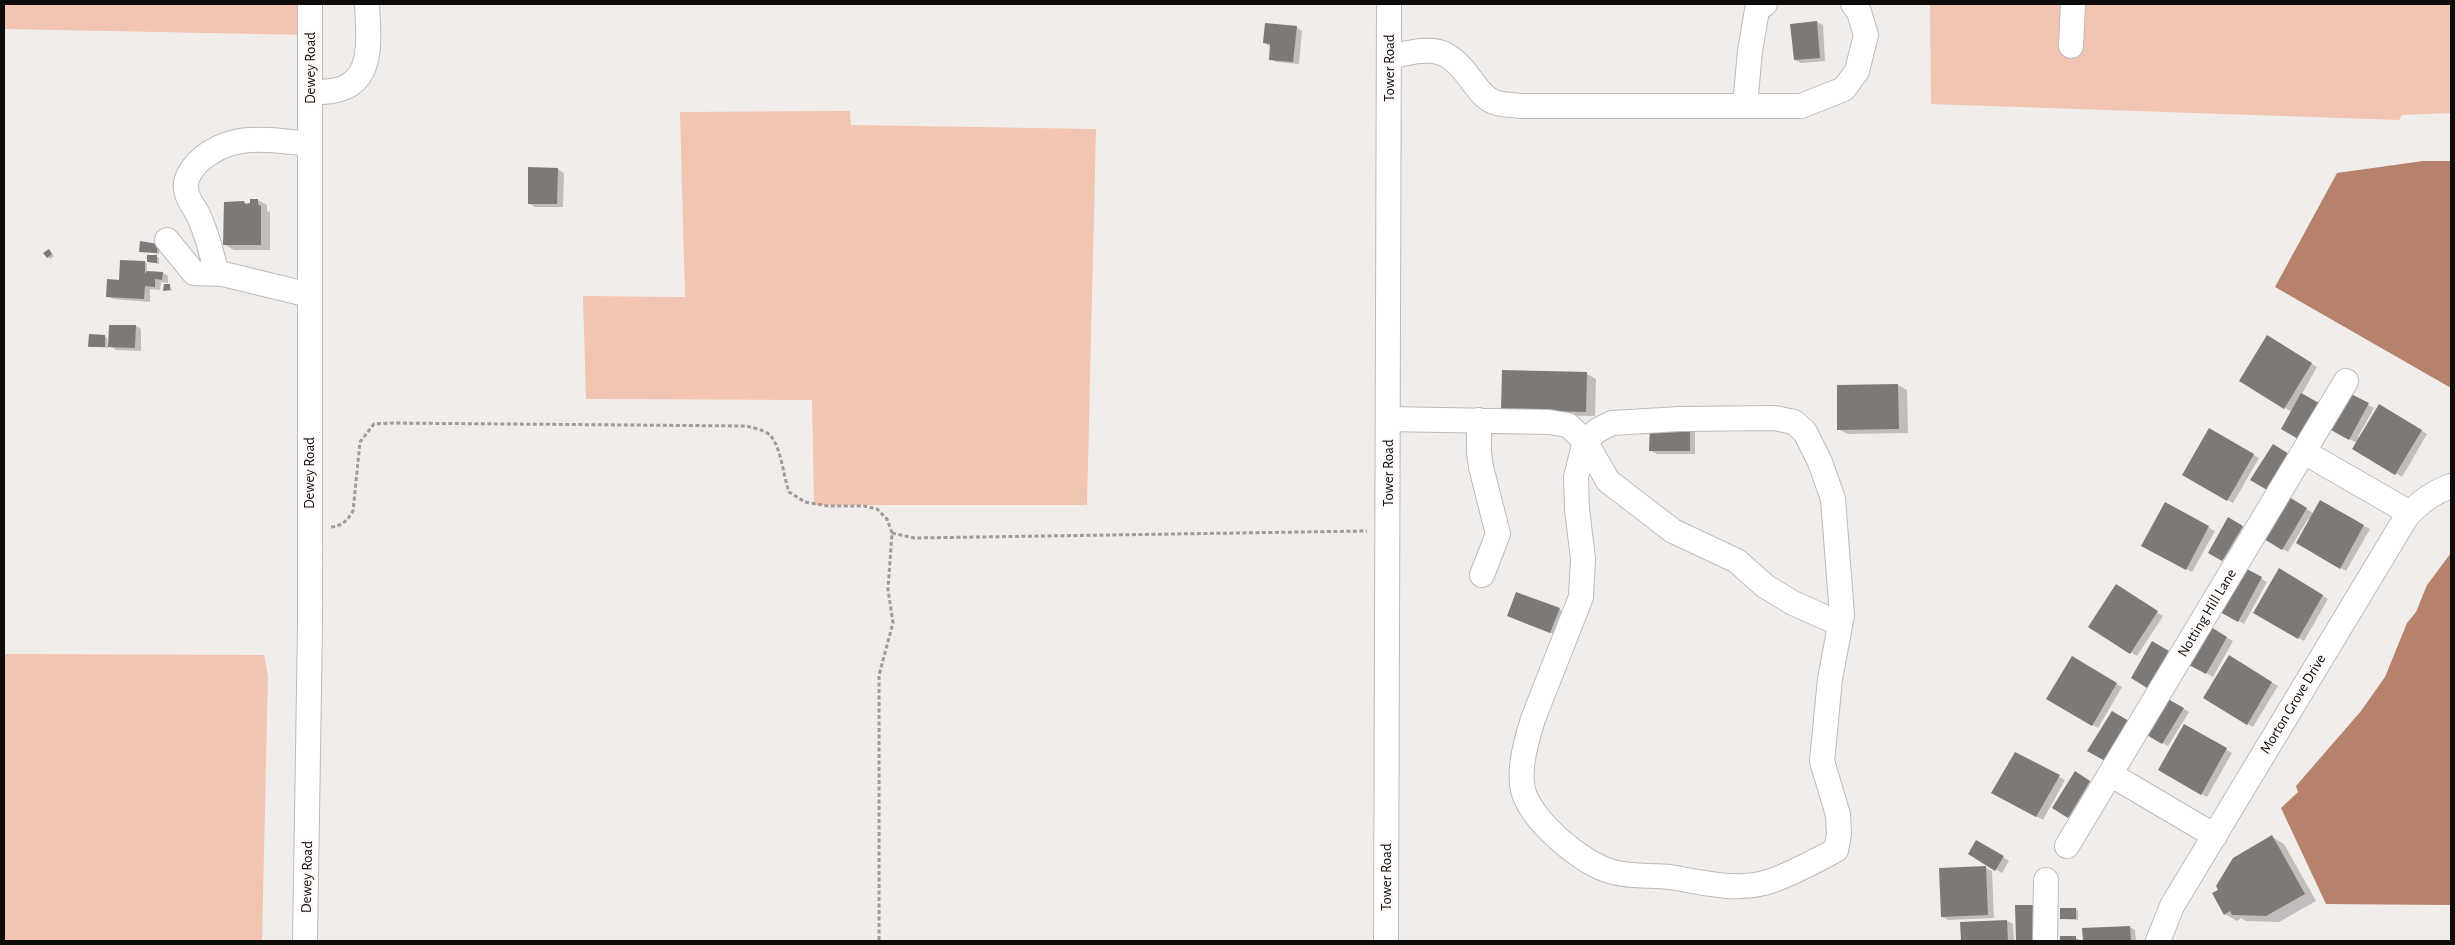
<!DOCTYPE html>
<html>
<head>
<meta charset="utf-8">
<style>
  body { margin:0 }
  #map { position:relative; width:2455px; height:945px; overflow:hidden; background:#f1edeb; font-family:"Alegreya Sans",sans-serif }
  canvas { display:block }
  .frame { position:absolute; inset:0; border:5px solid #0d0c0b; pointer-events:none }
</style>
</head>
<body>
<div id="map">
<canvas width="2455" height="945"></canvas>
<div class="frame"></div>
</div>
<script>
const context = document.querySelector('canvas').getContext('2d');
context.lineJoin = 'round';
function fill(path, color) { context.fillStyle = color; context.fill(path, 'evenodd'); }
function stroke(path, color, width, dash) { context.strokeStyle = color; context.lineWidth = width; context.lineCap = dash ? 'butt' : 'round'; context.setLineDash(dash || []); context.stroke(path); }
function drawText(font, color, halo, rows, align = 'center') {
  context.font = font + ' "Alegreya Sans",sans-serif'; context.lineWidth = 5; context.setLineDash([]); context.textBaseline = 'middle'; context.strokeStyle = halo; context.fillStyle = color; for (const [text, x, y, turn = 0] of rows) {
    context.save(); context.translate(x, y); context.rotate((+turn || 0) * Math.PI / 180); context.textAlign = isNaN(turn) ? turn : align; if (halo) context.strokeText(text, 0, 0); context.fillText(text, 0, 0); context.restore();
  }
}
const green = new Path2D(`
  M4,4h308l-1,31 -307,-6z
  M1930,4h521v109l-49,2 -3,5 -468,-16z
  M850,111l1,14 245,4 -9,376h-273l-2,-105 -226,-1 -3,-103 102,1 -5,-185z
  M4,654l260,1 4,21 -6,265h-258z`);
const water = new Path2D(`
  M2423,161h28v227l-176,-101 62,-114z
  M2451,553v352l-125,-1 -45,-96 17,-16 -2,-6 65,-75 24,-34 22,-54 9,-11 11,-27z`);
const shadow = new Path2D(`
  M1817,22l6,3 2,36 -24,2 -6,-3z
  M1296,27l6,4 -3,33 -23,-2 -6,-3v-13l-6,-3z
  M558,169l6,4 -1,34h-28l-6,-4z
  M258,200l9,5v6l3,1v38h-36l-10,-6 20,-42 5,3z
  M160,246l-1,8 -18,-3z
  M49,251l5,5 -4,3 -5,-6z
  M157,257l2,1v6l-10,-2z
  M145,262l2,2v8l16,1 5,3v7l-7,-1 -1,8 -10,-1v13l-37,-3 -6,-3 13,-15z
  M170,285l2,6 -7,-1z
  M136,326l5,3v22l-25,-1 -8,-5z
  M105,336l2,2 1,10 -19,-2z
  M2268,337l49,30 -25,45 -51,-31z
  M1587,374l9,5 -1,37 -83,-1z
  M1898,385l9,5 1,43 -60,1 -10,-5v-43z
  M2351,395l23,13 -16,29 2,1 19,-33 48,29 -25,43 -48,-29 3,-5 -25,-13z
  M1695,427v27h-38l-6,-3z
  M2210,430l49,28 -26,45 -49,-29z
  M2320,502l50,27 -24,42 -49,-28 13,-23 -2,-1 -20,33 -23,-13 36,-33 14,8z
  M2165,504l50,27 -23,41 -49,-27z
  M2228,519l20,11 -19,33 -20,-11z
  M2245,569l22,13 -23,42 -22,-13z
  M2279,570l49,29 -24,42 -49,-29z
  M2116,586l47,30 -26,40 -47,-29z
  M1559,609l6,4 -9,22 -42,-16z
  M2211,629l22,12 -20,36 -22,-13z
  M2153,643l21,12 -20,35 -22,-12z
  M2230,657l48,29 -25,41 -48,-29z
  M2072,658l50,29 -24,41 -50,-29z
  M2169,700l20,12 -21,34 -19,-12z
  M2184,725l48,28 -25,44 -48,-27z
  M2016,754l49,26 -22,40 -50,-28z
  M2075,772l21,13 -22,35 -21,-12z
  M2272,837l12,7 32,57 -37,21 -33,-1 -5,-3 -4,3 -12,-7 -5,-24z
  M1977,841l32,20 -7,12 -32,-19z
  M1986,868l6,3 2,47 -46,2 -6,-3z
  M2017,907h15l6,3v31h-21z
  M2076,909l2,1v10l-17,-1z
  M2007,921l6,3 1,17h-52l-1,-18z
  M2130,927l5,3 1,11h-52v-12z
  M2061,937l15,1 6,3h-21z`);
const building = new Path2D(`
  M1817,21l3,37 -26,2 -4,-36z
  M1265,23l32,3 -4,36 -24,-2 1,-16 -7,-1z
  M528,167l30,1 -1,36h-29z
  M250,199h8v5l3,2v39h-38l1,-43 20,-1 1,3 5,-1z
  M140,241l18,3 -1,9 -18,-1z
  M49,249l3,5 -5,4 -4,-5z
  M147,255h10v8l-10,-1z
  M120,260l25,1v13l2,-3 16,1 -1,8 -7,-1v8l-10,-1 -1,13 -38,-2 1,-18 12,1z
  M164,284h6v6l-7,1z
  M109,325h27l-1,23 -27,-1z
  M89,334l16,1v12h-17z
  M2267,335l45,28 -28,46 -45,-28z
  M1502,370l85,2 -1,40 -85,-2z
  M1898,384l1,45 -62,1v-45z
  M2301,393l18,10 -21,36 -17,-10z
  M2351,394l18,9 -20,37 -18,-10z
  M2379,404l43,26 -27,45 -43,-26z
  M1650,423h40v28h-41z
  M2209,428l45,26 -27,47 -45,-26z
  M2273,444l16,10 -22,36 -17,-10z
  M2289,497l18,11 -25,42 -18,-11z
  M2320,500l44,25 -24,44 -44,-26z
  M2165,502l44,24 -23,44 -45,-24z
  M2228,517l15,9 -21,35 -14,-8z
  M2245,568l17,9 -24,45 -18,-10z
  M2279,568l44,27 -25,44 -45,-26z
  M2116,584l42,27 -28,43 -42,-27z
  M1516,592l44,16 -10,25 -43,-17z
  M2211,627l16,10 -21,37 -17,-9z
  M2152,641l17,10 -22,37 -16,-10z
  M2229,655l43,27 -25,43 -44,-27z
  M2072,656l45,27 -25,43 -46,-27z
  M2168,699l16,9 -22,36 -15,-9z
  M2112,711l17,10 -24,40 -18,-10z
  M2184,724l43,24 -26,47 -43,-25z
  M2015,752l45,23 -24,42 -45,-24z
  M2075,771l15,10 -22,37 -16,-10z
  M2272,835l33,59 -39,22 -34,-1 -2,-4 -6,4 -12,-22 6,-3 -2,-4 17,-28z
  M1976,840l28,16 -9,15 -27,-17z
  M1986,866l2,49 -47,2 -2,-49z
  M2015,905h18v36h-17z
  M2060,908h16v11h-16z
  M2007,920l1,21h-47l-1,-19z
  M2130,926l1,15h-48l-1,-13z
  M2060,936h16v5h-16z`);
const path = new Path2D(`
  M331,527c11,-1 16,-6 22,-16l7,-69 14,-18 16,-1 356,3c8,2 19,4 25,10 11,15 12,39 18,56l16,10 23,4h36l13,3 10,10 5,14 -4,56 5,34 -14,52v266
  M892,533l22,5 453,-7`);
const minor = new Path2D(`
  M2071,46l2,-42
  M1389,57c42,-9 56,-14 83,24 6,8 13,18 22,21 8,3 19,3 27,4h280l43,-17 13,-18 9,-36 -7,-23 -6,-8
  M310,93c9,-1 18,-1 27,-3 39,-9 31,-56 30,-86
  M1745,105l5,-54 7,-41 8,-6
  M167,240l27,33 29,1 87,21
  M217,274c-5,-19 -9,-37 -17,-55 -4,-11 -13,-18 -14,-30 -2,-9 6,-21 12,-27 34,-31 70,-22 112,-18
  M1388,419l161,3 19,3 17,16 13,-11 14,-7 68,-4 95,-1 19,4 11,10 15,30 13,37 9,116 -12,64 -8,82 16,54 1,19 -3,16c-19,10 -51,28 -72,33 -30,8 -64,-1 -94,-6 -19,-2 -39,0 -57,-5 -31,-8 -82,-51 -90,-82 -5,-22 4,-51 10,-71l48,-122 2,-38 -6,-50 -1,-32 9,-36
  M1479,420v32l2,15 17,67 -16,41
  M1585,441l23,40 65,50 64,30 28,25 28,17 47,21
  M2304,452l106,61
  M2110,774l105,62
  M2067,846l279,-465
  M305,941l5,-316v-621
  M1386,941l3,-937
  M2045,941l1,-61
  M2158,941l14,-35 235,-390c13,-14 26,-24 44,-30`);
const streetNames = [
  ["Dewey Road",310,68,-90],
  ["Tower Road",1389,68,-90],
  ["Dewey Road",309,473,-90],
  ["Tower Road",1388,473,-90],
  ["Notting Hill Lane",2207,613,-59],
  ["Morton Grove Drive",2293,704,-59],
  ["Dewey Road",307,877,-89],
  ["Tower Road",1386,877,-90]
];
fill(green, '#f1c5b2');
fill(water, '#b6826b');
fill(shadow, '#0003');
fill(building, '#7d7977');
stroke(minor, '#bfbab8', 26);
stroke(path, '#9e9b9a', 3, [4, 2.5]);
stroke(minor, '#fff', 24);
drawText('15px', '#0d0c0b', '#fffaf8', streetNames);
</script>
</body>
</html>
